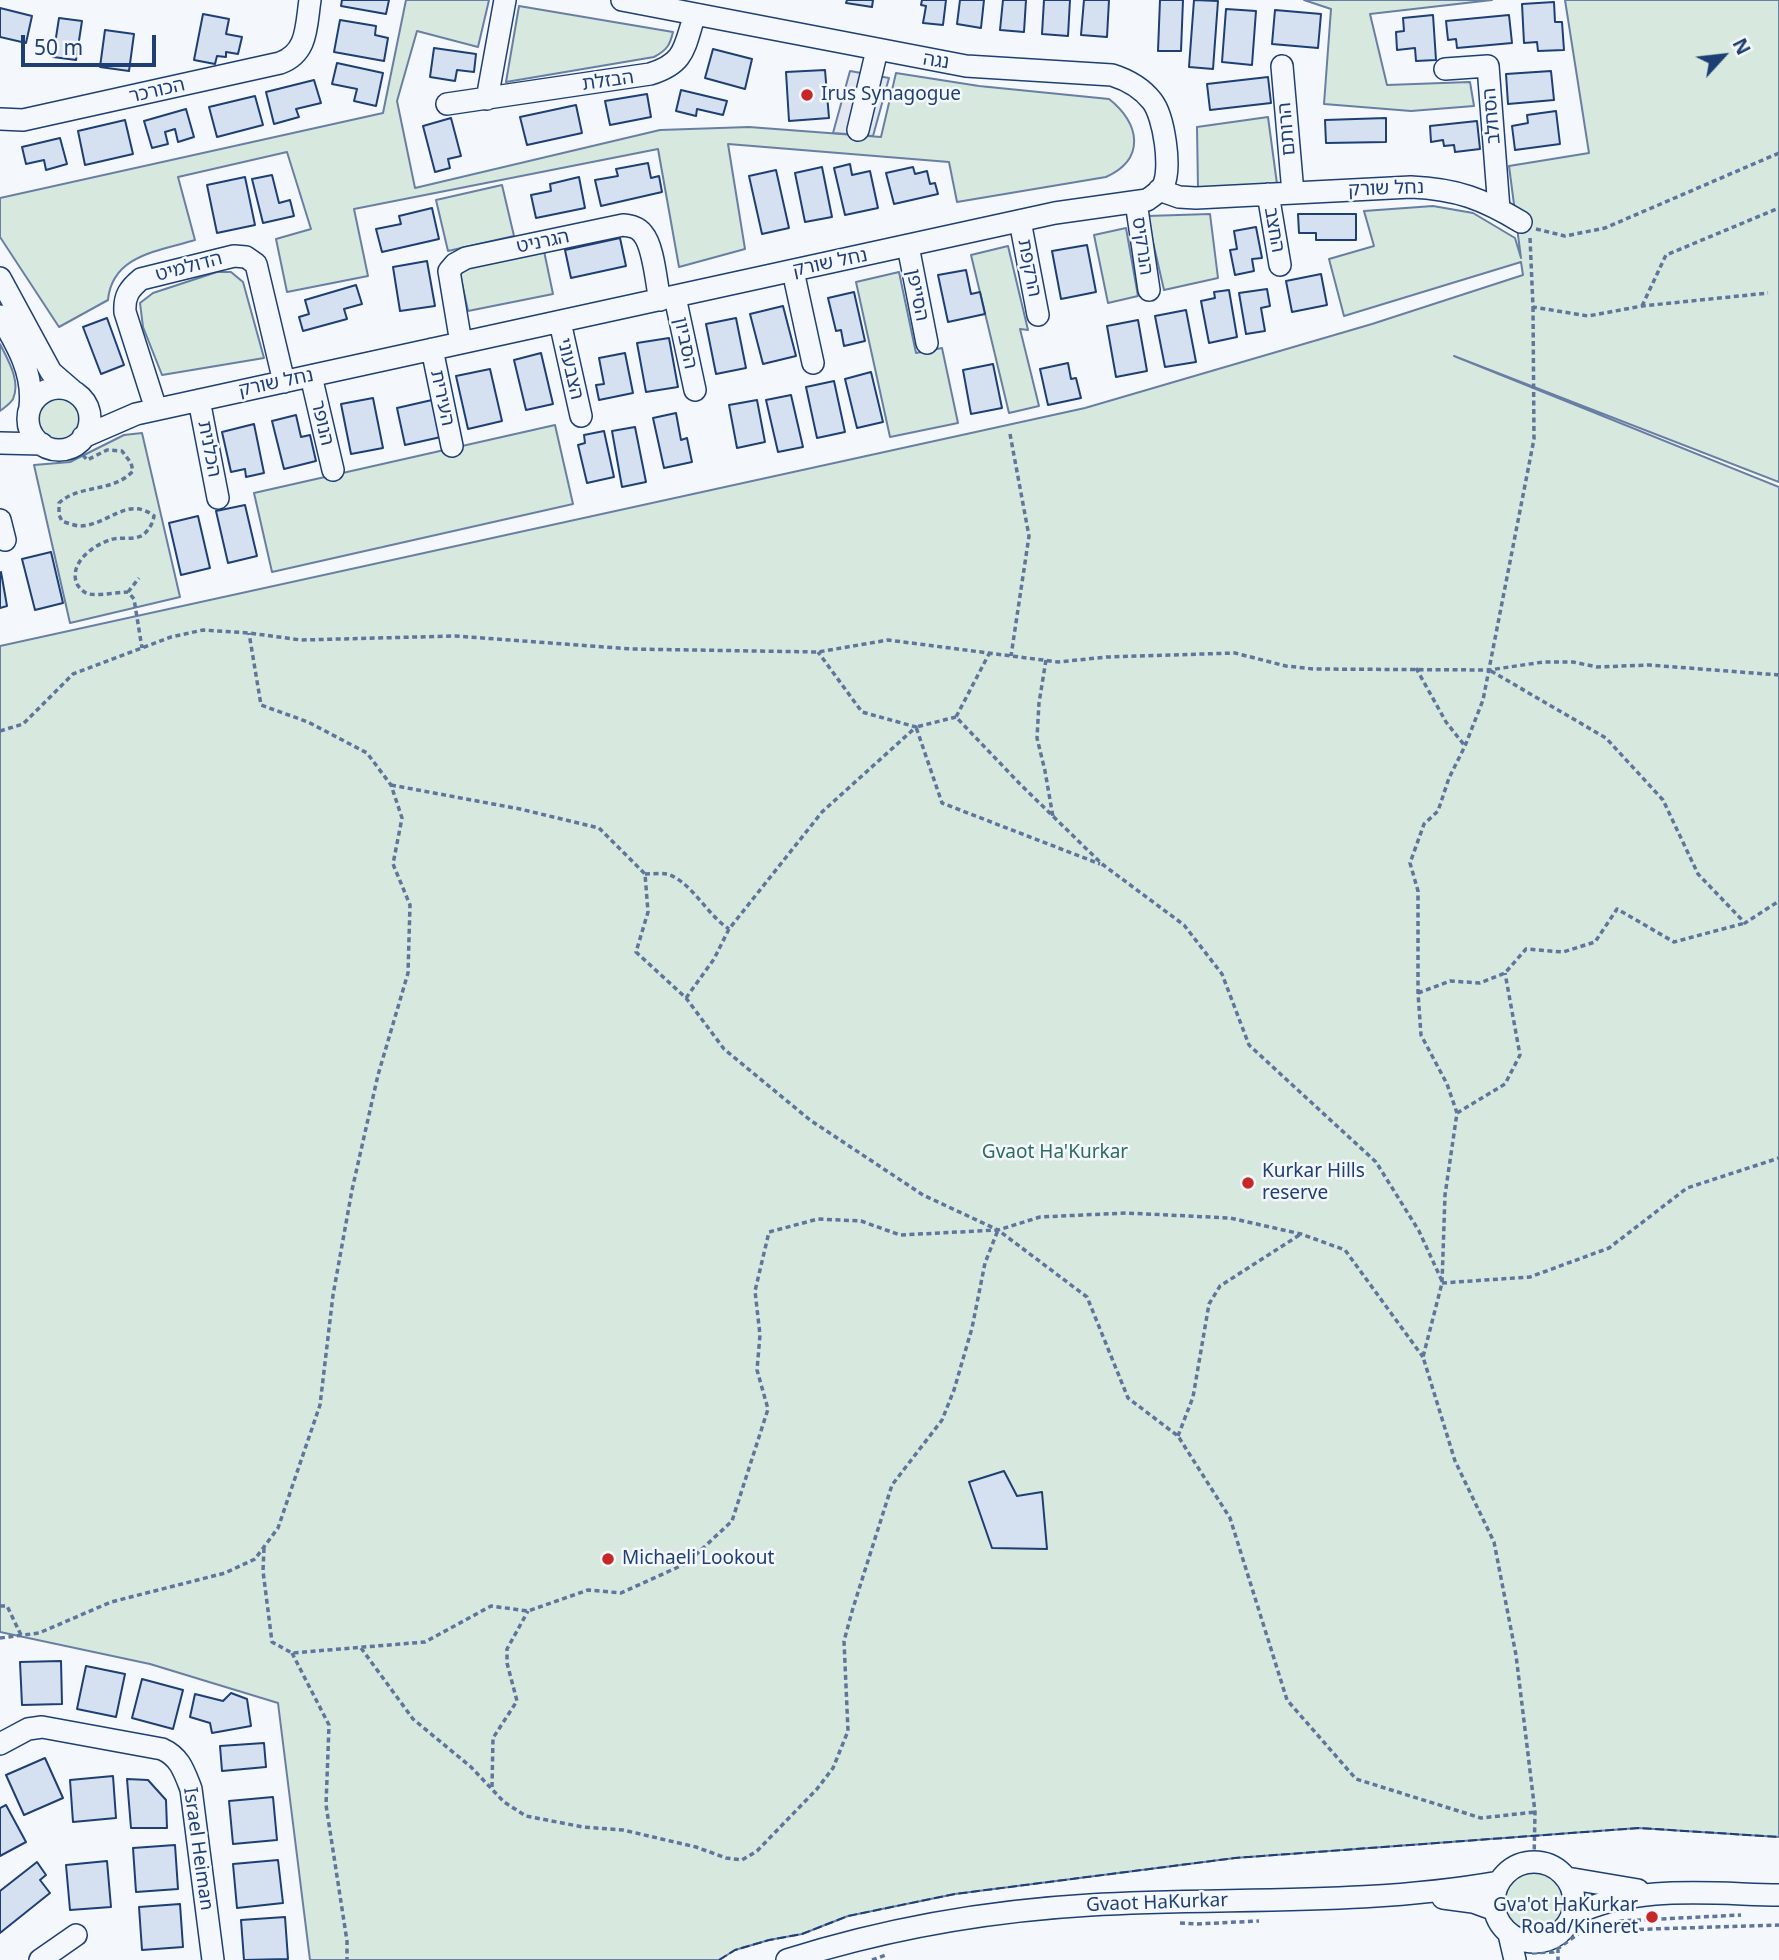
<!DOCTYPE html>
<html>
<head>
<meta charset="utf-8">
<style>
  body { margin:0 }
  #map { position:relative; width:1779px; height:1960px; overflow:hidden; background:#f4f7fb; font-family:"Noto Sans",sans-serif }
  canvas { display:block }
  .north { position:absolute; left:1688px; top:21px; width:70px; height:70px; -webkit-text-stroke:5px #f4f7fb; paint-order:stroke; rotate:63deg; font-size:19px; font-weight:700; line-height:28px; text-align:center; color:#1d3f73 }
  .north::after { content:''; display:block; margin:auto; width:24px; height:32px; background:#1d3f73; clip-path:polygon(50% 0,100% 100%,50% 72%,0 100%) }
  .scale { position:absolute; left:21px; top:35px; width:135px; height:32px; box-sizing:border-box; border:4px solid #1d3f73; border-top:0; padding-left:9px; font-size:21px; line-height:24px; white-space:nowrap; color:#1d3f73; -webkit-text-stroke:5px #f4f7fb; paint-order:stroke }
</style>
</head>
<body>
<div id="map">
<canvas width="1779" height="1960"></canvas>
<div class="north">N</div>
<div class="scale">50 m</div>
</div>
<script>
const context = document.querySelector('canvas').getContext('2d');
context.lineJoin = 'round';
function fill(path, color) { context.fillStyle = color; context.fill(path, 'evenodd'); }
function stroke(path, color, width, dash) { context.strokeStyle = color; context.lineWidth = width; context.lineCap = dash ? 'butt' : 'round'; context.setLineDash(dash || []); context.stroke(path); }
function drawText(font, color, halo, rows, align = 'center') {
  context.font = font + ' "Noto Sans","Noto Sans Hebrew",sans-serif'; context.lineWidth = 5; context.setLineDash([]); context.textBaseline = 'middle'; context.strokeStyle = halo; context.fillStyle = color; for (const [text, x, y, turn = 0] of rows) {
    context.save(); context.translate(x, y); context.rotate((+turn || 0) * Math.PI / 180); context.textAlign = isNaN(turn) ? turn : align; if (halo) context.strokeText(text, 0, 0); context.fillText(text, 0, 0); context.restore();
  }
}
const green = new Path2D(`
  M406,0h83l-11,47 -61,-16 -20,70 18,87 245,-58 89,-3 132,10 15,-64 83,13 130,13c31,24 37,60 -3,78l-149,25 -8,-40 -221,-18 17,105 -66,18 -21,-118 -304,60 14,67 -81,16 -11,-53 35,-10 -24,-77 -109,25 17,63c-36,11 -83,15 -87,60l-49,27 -59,-90v-39l383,-85z
  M1304,0h188l-122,14 17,71 83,-3 4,24 -63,5 -87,-7 7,-95z
  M1565,0h214v482l-325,-126 325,131v1350l-141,-9 -403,30 -280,36 -107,22 -46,18 -33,6 -34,10 -16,10h-409l-32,-257 -128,-39 -150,-32v-986l1085,-238 287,-84 151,-49 -2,-13 -177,54 -15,-57 45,-13 -10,-35 69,-5 40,7 42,25 6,20 -12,-92 80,-13z
  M519,6l154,26c-3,13 -6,18 -19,25l-148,25z
  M1268,117l9,67 -79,4 -1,-61z
  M502,185l12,51 -66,15 -12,-51z
  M1210,214l8,64 -54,12 -17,-74z
  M1126,228l12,68 -30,7 -14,-68z
  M1008,246l20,84 -8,-1 19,77 -30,7 -38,-158z
  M544,251l9,43 -85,17 -9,-42z
  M217,272h14l12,10 21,76 -102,17 -19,-48 -3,-24 13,-10z
  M899,272l17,81 26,-5 16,75 -68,14 -34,-155z
  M0,344c8,16 21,37 13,55 -3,5 -9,9 -13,12z
  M33 419a26 26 0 1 1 52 0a26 26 0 1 1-52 0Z
  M555,425l18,79 -301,68 -18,-79z
  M142,433l38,164 -110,26 -36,-158 36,-3 54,-27z
  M1500 1902a34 34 0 1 1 68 0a34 34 0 1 1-68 0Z`);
const parking = new Path2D(`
  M850,71l39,7 -16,58 -40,-3z`);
const building = new Path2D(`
  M342,0h47l-3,14 -45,-8z
  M847,0h26l-1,7 -26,-4z
  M922,0h24l-3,25 -20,-2 3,-17 -5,-1z
  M960,0h24l-3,28 -24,-4z
  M1003,0h23l-2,32 -24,-2z
  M1044,0h26l-2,36 -26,-2z
  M1084,0h25l-2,37 -26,-2z
  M1160,0h23l-2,51h-23z
  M1194,0l24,1 -5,68 -24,-2z
  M1554,2l1,20h7l2,28 -26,1 -1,-9 -13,1 -2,-39z
  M0,8l32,8 -6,27 -26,-6z
  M1226,9l30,2 -4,54 -30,-3z
  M1275,10l46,4 -3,34 -46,-4z
  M203,14l26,5 -3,15 16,3 -4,17 -12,-2v5l-9,-1 -2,8 -21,-4z
  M1433,15l3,45 -20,1 -1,-13 -18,2 -1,-18 8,-1 -1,-13z
  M1509,15l3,28 -55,5 -1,-9 -8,1 -2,-19z
  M59,18l23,3 -6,39 -23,-3z
  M340,20l36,6 -1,9 13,3 -4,23 -50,-9z
  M105,30l29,4 -5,37 -29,-4z
  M434,48l42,6 -2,18 -17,-2 -2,11 -25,-4z
  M713,49l39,10 -7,30 -40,-11z
  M337,63l46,10 -7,33 -22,-5 3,-12 -25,-5z
  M825,70l4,48 -40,3 -3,-49z
  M1551,71l3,29 -46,4 -2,-30z
  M1268,77l3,26 -61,7 -3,-26z
  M314,80l7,23 -25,6 3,8 -25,7 -8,-32z
  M681,90l46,11 -4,14 -26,-6 -1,7 -20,-5z
  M647,94l4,23 -41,8 -5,-24z
  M255,96l8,29 -46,12 -8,-30z
  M576,105l6,28 -55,12 -7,-28z
  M186,109l8,28 -16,5 -3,-13 -10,3 3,12 -16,4 -8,-27z
  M1556,111l4,33 -45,6 -3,-24 16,-3 -1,-8z
  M451,118l10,38 -13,3 2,9 -15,4 -12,-46z
  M1386,118v24l-60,1 -1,-23z
  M125,120l8,34 -48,11 -7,-34z
  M1477,121l3,28 -25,3 -1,-7 -10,1 -1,-6 -12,2 -1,-16z
  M60,138l7,26 -21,6 -2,-10 -18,4 -4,-17z
  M648,163l3,15 8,-2 3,16 -61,14 -6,-26 23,-4 -2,-7z
  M850,164l2,11 18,-4 8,37 -33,7 -11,-47z
  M822,167l10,50 -27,5 -10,-49z
  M913,167l2,7 12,-3 3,13 5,-1 3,11 -44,10 -8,-31z
  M776,170l13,58 -27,6 -13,-58z
  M272,175l7,28 11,-3 4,16 -31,7 -11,-44z
  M245,177l10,48 -38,8 -10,-48z
  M579,177l6,31 -49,10 -5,-23 20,-4 -1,-7z
  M432,208l7,31 -57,13 -6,-23 25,-5 -2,-8z
  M1298,214h58v26h-40v-7h-17z
  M1256,227l6,31 -10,1 2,12 -19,4 -5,-25 7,-1 -3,-18z
  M620,238l6,28 -55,12 -6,-28z
  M1087,245l9,47 -35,7 -9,-48z
  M427,261l8,45 -35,5 -7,-44z
  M966,270l5,24 9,-2 5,22 -37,8 -10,-47z
  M1321,274l6,31 -35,7 -6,-31z
  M356,285l6,19 -18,5 3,10 -44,12 -4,-14 10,-3 -4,-14z
  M1267,289l3,17 -9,2 4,23 -19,3 -7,-41z
  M1229,290l8,47 -28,6 -8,-42 14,-3 -1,-6z
  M854,292l11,49 -21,5 -3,-16 -5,1 -8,-33z
  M783,306l13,50 -33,8 -13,-50z
  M1186,310l10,52 -31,5 -10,-51z
  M107,318l17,47 -23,9 -18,-47z
  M736,318l10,50 -30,6 -10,-50z
  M1138,320l9,51 -31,6 -9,-51z
  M669,338l9,49 -32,5 -9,-49z
  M541,353l12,51 -27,6 -12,-50z
  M625,353l8,40 -34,7 -3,-15 8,-1 -5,-26z
  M1068,363l3,16 5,-1 5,20 -33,7 -8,-36z
  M993,364l9,44 -31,6 -8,-44z
  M490,369l12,52 -34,8 -12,-53z
  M871,372l12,50 -26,6 -12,-49z
  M834,381l11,51 -28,6 -11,-51z
  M791,395l12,52 -25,5 -12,-52z
  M373,398l10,50 -32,6 -10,-50z
  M432,400l9,37 -36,8 -8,-37z
  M757,400l8,42 -28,6 -8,-43z
  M676,413l5,27 6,-2 5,24 -28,6 -11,-50z
  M296,415l5,22 9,-2 6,26 -32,8 -12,-48z
  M254,424l10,49 -18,4 -1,-8 -14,3 -9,-40z
  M635,427l11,55 -24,5 -10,-56z
  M604,431l10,46 -27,6 -9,-38 7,-2 -1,-8z
  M245,505l12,51 -29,7 -12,-52z
  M198,516l12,52 -29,7 -12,-52z
  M51,552l12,51 -28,7 -13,-51z
  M1,572l6,34 -7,2v-35z
  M1004,1471l13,25 25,-4 5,57 -55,-1 -23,-66z
  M61,1661l1,43 -40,1 -2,-43z
  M86,1666l39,8 -9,43 -39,-8z
  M142,1679l41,11 -10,39 -41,-11z
  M231,1693l16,6 4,27 -39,7 -2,-10 -20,-6 5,-23 28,7z
  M264,1743l2,24 -44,4 -2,-25z
  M45,1758l18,40 -39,17 -18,-40z
  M113,1776l3,42 -43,4 -3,-42z
  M127,1779l21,1 18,20 1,28h-36z
  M273,1797l4,43 -44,4 -4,-43z
  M6,1805l20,37 -26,14v-48z
  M175,1845l3,44 -42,3 -3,-44z
  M278,1860l5,43 -46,5 -4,-44z
  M107,1861l4,46 -41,3 -4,-45z
  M37,1862l9,13 -6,5 10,13 -50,40v-42z
  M180,1904l3,43 -41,3 -3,-43z
  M285,1917l3,42 -44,1 -3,-40z`);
const path = new Path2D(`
  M1536,229l29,7 40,-8 174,-75
  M1530,238l3,69 55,9 54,-10 126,-13
  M1642,306l24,-51 113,-47
  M1533,307l1,132 -51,261 -18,46 -16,32 -11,33 -14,13 -14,39 8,28v102l3,42 26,49 10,29 -12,82 -3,88 -19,74 32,104 39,81 22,113 19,157 -1,49
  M1010,434l19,102 -18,120
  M83,455l4,5 20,-10 15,1 9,12 2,8c-20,22 -54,13 -74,32v12l3,6c5,2 11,4 17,5 29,0 48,-31 75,-10 -1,7 -5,14 -11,19 -10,6 -23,1 -33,5 -17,5 -42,24 -33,44 2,4 7,9 12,10 12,2 27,-2 39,-2l6,7 8,49
  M128,592l11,-14
  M990,652l-34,65 64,67 82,80 82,61 38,49 27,71 127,117 43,69 23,50
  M1046,660l-7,43 -2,35 8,33 8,46
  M1416,668l30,54 19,24
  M1491,671l115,67 57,62 35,74 47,49 34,-22
  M956,717l-40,10 26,76 158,61
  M0,731l23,-7 50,-50 98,-37 32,-7 46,3 52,7 154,-4 176,13 187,3 70,-12 170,22 49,-5 128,-4 51,13 28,3 175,1 54,-8h30l24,5 52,-2 130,10
  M391,785l129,24 79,19 46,46 3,38 -12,40 50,46 38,51 86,71 113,75 75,35 42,-13 86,-4 104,5 71,16 44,16 78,107
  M645,874c6,0 15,-1 22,0 24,7 40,41 62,55
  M1418,993l32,-12 30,2 25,-10 21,-24 37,3 32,-10 22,-33 57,33 71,-19
  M686,998l28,-39 15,-30 93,-117 94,-85 -54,-15 -44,-60
  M1457,1113l48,-29 15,-29 -15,-82
  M1442,1283l88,-6 79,-29 78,-60 92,-30
  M1178,1436l15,-39 16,-93 11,-18 81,-52
  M264,1548l-1,23 9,71 20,11 133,-11 66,-36 37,5 60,-21 33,3 66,-30 45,-42 36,-112 -11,-39 3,-35 -5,-44 14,-59 49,-13 43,2 39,14 98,-5 89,67 41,101 50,38 52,82 57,182 69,79 125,39 54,-6
  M0,1606h7l14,29
  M0,1638l39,-5 72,-31 114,-29 30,-14 23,-31 42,-123 13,-110 19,-105 26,-115 30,-102 2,-68 -17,-41 9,-46 -11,-33 -24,-32 -59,-31 -47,-17 -12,-72
  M361,1648l52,71 58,48 33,35 22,14 57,11 40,3 73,17 30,11 16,2 15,-9 60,-62 16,-21 15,-37 -4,-90 9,-33 39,-123 50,-65 12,-30 18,-62 13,-65 13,-33
  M292,1653l37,72 -3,80 21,136v19
  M492,1787l1,-49 24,-37 -10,-38v-14l21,-38
  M1619,1921l122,-6
  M1180,1923l17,1 62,-3
  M1588,1931l191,-6
  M1558,1948v12
  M1532,1953l21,-1 25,-18
  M872,1960l14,-5`);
const minor = new Path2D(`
  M1282,66l11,127
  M1445,69l43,-3 11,143
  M487,99l18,-99
  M447,104l203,-30c36,-11 34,-27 45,-60
  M0,119l23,1 257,-57c28,-10 26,-37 30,-63
  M858,130l19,-80
  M1159,190l20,7 17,1 215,-11c46,2 72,12 110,35
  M1268,194l12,71
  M1136,202l13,88
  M1020,221l18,94
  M908,246l19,97
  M793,271l20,92
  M0,278l51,94 22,19
  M675,297l20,93
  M0,316c17,29 34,57 30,91
  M560,322l21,94
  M461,343l-12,-72 6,-7 11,-6 157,-33c8,1 15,2 20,9 11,13 13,49 17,66
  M432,349l20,97
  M311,376l22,94
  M28 419a31 31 0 1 1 62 0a31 31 0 1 1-62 0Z
  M199,400l19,98
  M156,409l-31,-97c-1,-16 4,-23 16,-33l93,-23 12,1 10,7 28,118
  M83,437l53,-23 919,-201 92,-13c6,-4 12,-8 16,-14 9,-17 1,-70 -11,-85 -11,-14 -24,-21 -40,-26l-146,-9 -344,-66
  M0,443l42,1
  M0,520l5,20
  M0,1744l28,-15 14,-2 120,22c18,8 22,22 29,40l22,171
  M1494 1902a40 40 0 1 1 80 0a40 40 0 1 1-80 0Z
  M1567,1878l71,12
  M1443,1898l30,4 22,8
  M1573,1915c62,-31 138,-21 206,-20
  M1509,1934l6,26
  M40,1960l36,-25
  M787,1960c98,-31 200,-49 303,-55 136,-8 274,1 409,-23`);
const fence = new Path2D(`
  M719,1960l16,-10 34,-10 33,-6 46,-18 107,-22 280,-36 404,-30 140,9`);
const markers = [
  [807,95,7,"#c62828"],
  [1248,1183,7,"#c62828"],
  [608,1559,7,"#c62828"],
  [1652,1917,7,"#c62828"]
];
const streetNames = [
  ["נגה",936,61,9],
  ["הבזלת",608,81,-8],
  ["הכורכר",157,91,-13],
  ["הסחלב",1492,116,-95],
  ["הרותם",1287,129,-95],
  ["נחל שורק",1386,189,-2],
  ["החצב",1274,230,80],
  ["הגרניט",543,242,-12],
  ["הנרקיס",1142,246,82],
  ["נחל שורק",830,263,-12],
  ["הדולמיט",189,267,-15],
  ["הרקפת",1029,268,79],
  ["הסייפן",917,295,79],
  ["הסביון",685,343,78],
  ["הצבעוני",570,369,77],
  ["נחל שורק",276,383,-12],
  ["העירית",442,398,78],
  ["הנופר",322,423,77],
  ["הכלנית",209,449,79],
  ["Israel Heiman",198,1849,82],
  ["Gvaot HaKurkar",1157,1903,-2]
];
const poiNames = [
  ["Irus Synagogue",821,95],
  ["Kurkar Hills",1262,1172],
  ["reserve",1262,1194],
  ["Michaeli Lookout",622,1559],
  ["Gva'ot HaKurkar",1638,1906,"right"],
  ["Road/Kineret",1638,1928,"right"]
];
const parkNames = [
  ["Gvaot Ha'Kurkar",1055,1153]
];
fill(green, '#d7e8df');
stroke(green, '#687fa3', 2);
fill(parking, '#e3e8f0');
stroke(parking, '#687fa3', 2);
fill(building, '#d5e0f0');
stroke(building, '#1d3f73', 2);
stroke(minor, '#1d3f73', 24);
stroke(path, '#5e769c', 3.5, [5, 3.5]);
stroke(minor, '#f4f7fb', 21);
stroke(fence, '#1d3f73', 2, [9, 3.5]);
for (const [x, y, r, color] of markers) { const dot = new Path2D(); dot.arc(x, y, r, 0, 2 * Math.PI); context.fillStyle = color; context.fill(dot); stroke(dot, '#f4f7fb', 2.5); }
drawText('19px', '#1d3f73', '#f4f7fb', streetNames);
drawText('19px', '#1d3f73', '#f4f7fb', poiNames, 'left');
drawText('19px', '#2c6c60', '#f4f7fb', parkNames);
</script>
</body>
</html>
